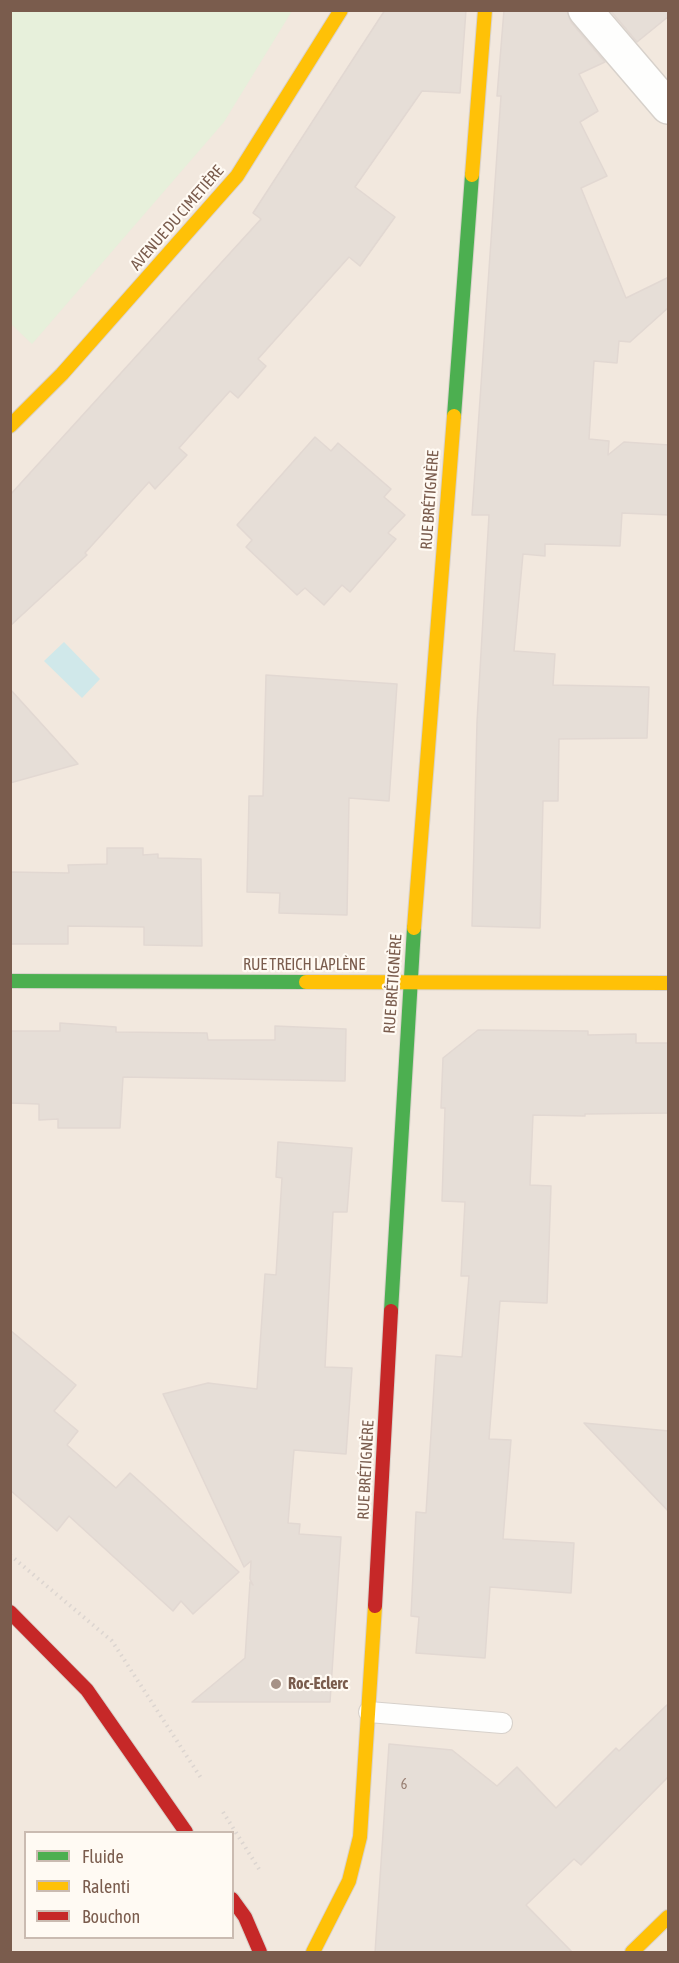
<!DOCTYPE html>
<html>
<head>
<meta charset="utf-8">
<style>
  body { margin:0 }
  #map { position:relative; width:679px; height:1963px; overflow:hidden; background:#f9f5f0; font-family:"Asap Condensed",sans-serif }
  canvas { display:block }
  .frame { position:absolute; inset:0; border:12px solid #7a5c4d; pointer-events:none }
  .legend { position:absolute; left:24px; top:1831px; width:210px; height:108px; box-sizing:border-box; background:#fffaf3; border:2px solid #cabbb1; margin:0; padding:8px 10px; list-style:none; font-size:18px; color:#7a5c4d }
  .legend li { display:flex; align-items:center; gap:12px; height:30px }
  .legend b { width:30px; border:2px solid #cabbb1 }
</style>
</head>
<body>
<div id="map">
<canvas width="679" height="1963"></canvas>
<div class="frame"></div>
<ul class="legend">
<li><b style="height:8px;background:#4caf50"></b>Fluide</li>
<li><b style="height:8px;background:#ffc107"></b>Ralenti</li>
<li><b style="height:8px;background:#c62828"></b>Bouchon</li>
</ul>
</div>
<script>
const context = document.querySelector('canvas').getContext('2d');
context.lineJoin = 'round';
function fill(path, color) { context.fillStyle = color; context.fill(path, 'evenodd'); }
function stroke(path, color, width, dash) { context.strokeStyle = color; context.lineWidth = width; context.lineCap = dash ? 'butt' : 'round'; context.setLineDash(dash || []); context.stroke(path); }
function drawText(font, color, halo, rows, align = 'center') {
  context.font = font + ' "Asap Condensed",sans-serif'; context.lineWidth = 4.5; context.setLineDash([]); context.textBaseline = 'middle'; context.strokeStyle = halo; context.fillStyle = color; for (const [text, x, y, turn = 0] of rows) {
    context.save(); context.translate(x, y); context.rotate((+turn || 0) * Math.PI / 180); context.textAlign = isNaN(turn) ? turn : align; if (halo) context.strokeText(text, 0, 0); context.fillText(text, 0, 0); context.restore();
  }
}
const residential = new Path2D(`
  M11,11h657v1941h-657zM26,1832h206v106h-206z`);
const green = new Path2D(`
  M10,11h282l-68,111 -192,222 -21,-20z`);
const water = new Path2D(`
  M64,642l36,37 -18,19 -38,-37z`);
const building = new Path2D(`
  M385,10h81l-6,83 -38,-2 -67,96 40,30 -35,49 -11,-9 -91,102 8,7 -28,32 -8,-7 -51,57 8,7 -32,34 -6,-7 -64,71 2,2 -77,71v-131l251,-276 -8,-6z
  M504,10h63l4,12 34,40 -26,12 19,37 -18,11 27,54 -26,12 45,110 43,-21v30l-39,35 -11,-1 -2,22 -23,-2 -5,78 20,2 -1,14 16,-13 45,3v70l-47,-2 -2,33 -75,-2v12l-22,-2 -9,97 41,3 -2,31 96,2 -2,51 -88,1 -1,62h-15l-3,127 -68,-2 5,-204 12,-207h-17l29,-419h-4z
  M610,10h59v6l-32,26z
  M315,437l16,14 7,-8 53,46 -7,8 21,18 -17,18 8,6 -46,53 -8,-7 -18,20 -19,-17 -8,7 -51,-48 6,-7 -15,-15z
  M266,675l131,9 -8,117 -40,-3 -2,117 -68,-2 1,-20 -33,-1 2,-96h14z
  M10,689l68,75 -68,19z
  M107,848h36v7l15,-1v4l43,1 1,87 -58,-1v-18l-76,-1v18h-58v-72l59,1 -1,-8 39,-1z
  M60,1023l56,4v5l91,1 1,7h67v-14l71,3 -1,52 -222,-4 -3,51h-62v-9l-19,1v-16l-29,-1v-72h50z
  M478,1030l110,1v4l48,-1v9h33v70l-84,1v2l-52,-1 -3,70 21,1 -4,117 -47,-2 -11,138 22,1 -8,99 71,4 -3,50 -81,-6 -5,71 -69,-5 3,-36 -8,-1 5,-104 10,1 10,-158 26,2 7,-81h-8l4,-74 -23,-1 3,-93h-4l2,-50z
  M278,1142l74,6 -5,64h-14l-8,155 27,1 -6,86 -52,-4 -6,73 12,1 -1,10 42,3 -11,165h-138l53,-44 5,-76 3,3 -3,-6 1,-18 -7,6 -81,-173 45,-11 49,6 8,-115 11,1 6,-97 -6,-1z
  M10,1330l66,55 -22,26 24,20 -11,14 49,43 14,-15 109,99 -46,42 -12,-13 -8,10 -104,-95 -12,15 -47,-41z
  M584,1423l85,8v81z
  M669,1703v73l-88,89 -7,-6 -48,46 47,48h-198l14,-209 63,6 45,36 20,-19 39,41 60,-60 3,3z`);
const path = new Path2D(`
  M10,1555l102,86 89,137
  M223,1812l36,57`);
const lane = new Path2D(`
  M369,1712l133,11`);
const street = new Path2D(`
  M585,10l83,97`);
const fast = new Path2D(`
  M454,416l18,-241
  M10,981l296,1
  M391,1311l23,-383`);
const slow = new Path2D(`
  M472,175l13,-165
  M10,426l52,-52 175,-198 104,-166
  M414,928l40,-512
  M306,982l362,1
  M313,1952l36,-71 11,-44 15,-231
  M632,1952l36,-35`);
const jam = new Path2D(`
  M375,1606l16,-295
  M10,1612l77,78 99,142
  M232,1899l13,18 15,35`);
const markers = [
  [276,1684,6,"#a69286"]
];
const numberNames = [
  ["6",404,1785]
];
const streetNames = [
  ["AVENUE DU CIMETIÈRE",177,218,-49],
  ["RUE BRÉTIGNÈRE",430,500,-86],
  ["RUE TREICH LAPLÈNE",304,965],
  ["RUE BRÉTIGNÈRE",393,984,-86],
  ["RUE BRÉTIGNÈRE",366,1470,-87]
];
const poiNames = [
  ["Roc-Eclerc",288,1684]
];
fill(residential, '#f2e8de');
fill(green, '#e7f0db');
fill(water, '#d0e8ea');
fill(building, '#e6ded7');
stroke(building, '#e2d8d2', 1.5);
stroke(lane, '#d7d1cb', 22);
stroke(street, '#d7d1cb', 36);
stroke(fast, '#d9d2cb', 16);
stroke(slow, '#d9d2cb', 16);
stroke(jam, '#d9d2cb', 16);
stroke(path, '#dcd5d0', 4, [1.5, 4.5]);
stroke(lane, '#fefefd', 20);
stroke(street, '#fefefd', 33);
stroke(fast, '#4caf50', 14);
stroke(slow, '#ffc107', 14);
stroke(jam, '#c62828', 14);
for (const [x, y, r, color] of markers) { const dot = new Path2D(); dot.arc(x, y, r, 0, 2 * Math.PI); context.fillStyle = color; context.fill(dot); stroke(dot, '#fffaf3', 2); }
drawText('14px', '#977e72', null, numberNames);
drawText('16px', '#7a5c4d', '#fffaf3', streetNames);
drawText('bold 16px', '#7a5c4d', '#fffaf3', poiNames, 'left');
</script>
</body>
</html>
